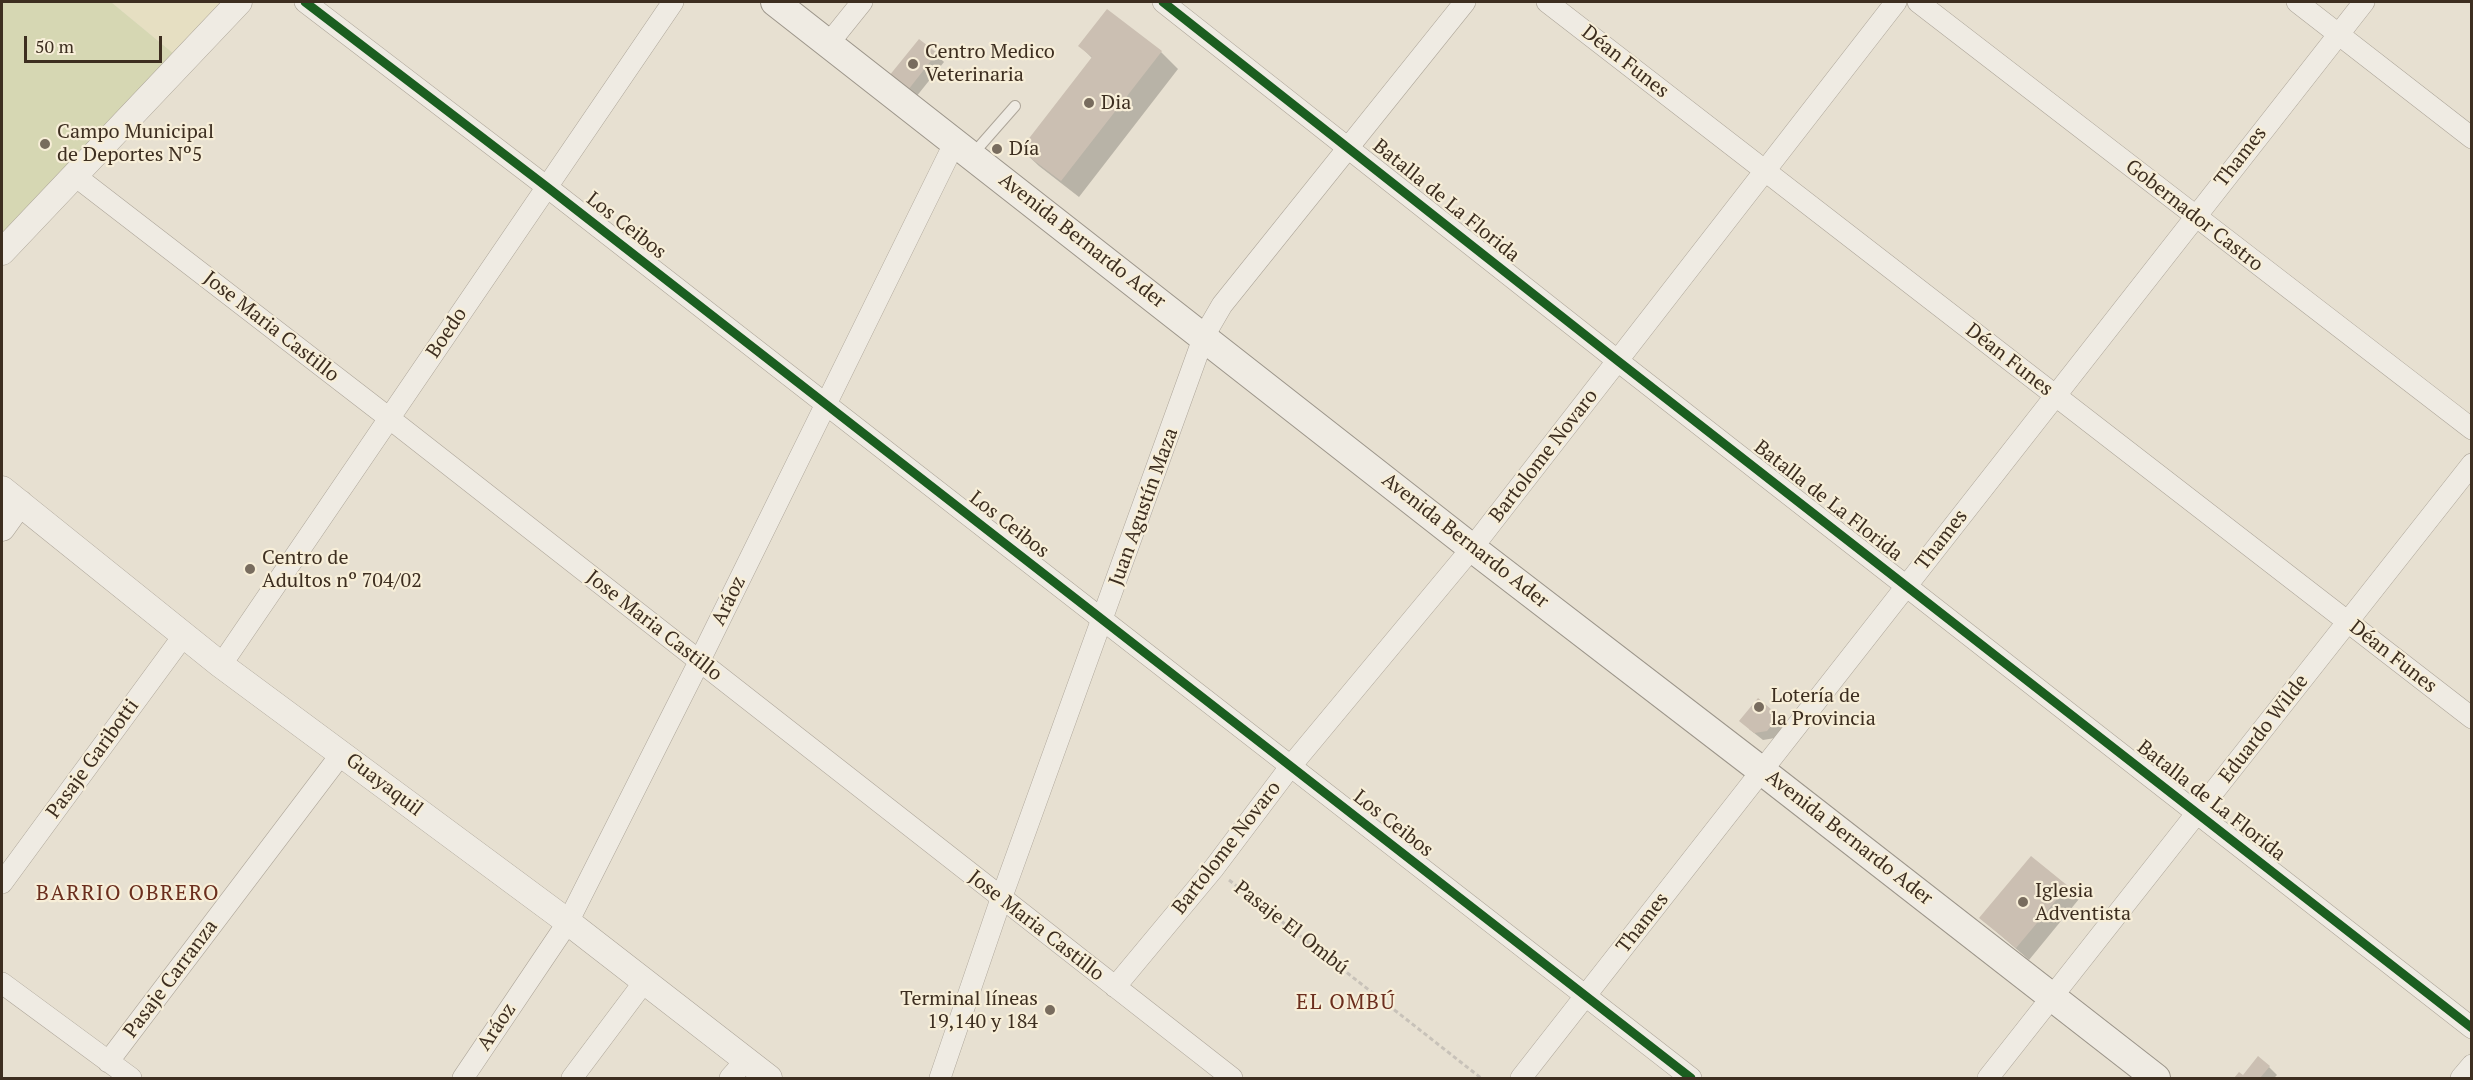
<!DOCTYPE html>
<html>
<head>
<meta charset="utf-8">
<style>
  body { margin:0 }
  #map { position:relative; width:2473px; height:1080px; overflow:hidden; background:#e7e0d1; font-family:"PT Serif",serif }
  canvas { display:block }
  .frame { position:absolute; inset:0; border:3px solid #3d2e20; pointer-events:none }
  .scale { position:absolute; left:24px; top:36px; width:138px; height:27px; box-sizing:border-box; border:3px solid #3d2e20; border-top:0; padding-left:8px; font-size:18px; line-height:21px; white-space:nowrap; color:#3d2e20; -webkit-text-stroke:4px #f7eed8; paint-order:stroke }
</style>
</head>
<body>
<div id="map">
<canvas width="2473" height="1080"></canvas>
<div class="frame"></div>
<div class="scale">50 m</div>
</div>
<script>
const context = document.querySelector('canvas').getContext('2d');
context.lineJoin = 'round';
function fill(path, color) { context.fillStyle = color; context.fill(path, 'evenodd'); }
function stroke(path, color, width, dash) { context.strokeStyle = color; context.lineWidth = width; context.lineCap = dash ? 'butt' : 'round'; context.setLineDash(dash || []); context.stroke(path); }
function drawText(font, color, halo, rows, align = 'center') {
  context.font = font + ' "PT Serif",serif'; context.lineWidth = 4.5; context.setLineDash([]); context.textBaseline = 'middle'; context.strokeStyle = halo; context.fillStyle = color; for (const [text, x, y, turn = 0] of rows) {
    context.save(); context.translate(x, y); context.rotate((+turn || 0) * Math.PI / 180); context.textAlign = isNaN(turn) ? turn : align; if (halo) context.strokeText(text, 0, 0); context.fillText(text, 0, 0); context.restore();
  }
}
const farmland = new Path2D(`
  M111,2h113l-50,52z`);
const green = new Path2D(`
  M2,2h109l63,52 -172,179z`);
const shadow = new Path2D(`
  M1080,46l81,6 17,17 -99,128 -40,-31 -17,-16 70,-92z
  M936,54l8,8 -28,35 -17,-13z
  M1778,717l8,8 -11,13 -12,2 -14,-11z
  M2067,887l12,12 -50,61 -48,-42z
  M2269,1067l8,8 -3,3h-38l3,-4 4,3z`);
const building = new Path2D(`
  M1107,9l55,42 -101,130 -41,-31 72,-93 -14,-11z
  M919,39l18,14 -29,37 -19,-14z
  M1758,698l21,18 -12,15 -13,2 -15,-12z
  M2031,856l37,30 -52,62 -37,-30z
  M2258,1056l12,10 -10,12h-26l5,-6 4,3z`);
const path = new Path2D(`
  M1229,880l252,198`);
const service = new Path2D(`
  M972,155l43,-49`);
const minor = new Path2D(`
  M305,2l242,185 1144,891
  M1163,2l455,359 854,667
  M1547,2l925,716
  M1918,2l554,427
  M2297,2l175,136
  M829,43l33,-41
  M74,175l315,243 843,660
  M221,665l452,-663
  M2,883l182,-248
  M2,983l129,95
  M1115,987l99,-119 76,-101 182,-219 424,-546
  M108,1062l234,-309
  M463,1078l105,-156 131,-260 256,-520
  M572,1078l72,-96
  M730,1078l15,-17
  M940,1078l61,-179 203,-563 18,-31 243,-303
  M1521,1078l843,-1076
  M1988,1078l484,-614
  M2461,1078l11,-13`);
const tertiary = new Path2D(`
  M2,252l237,-250
  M2,489l219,176 347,257 201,156
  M2,528l18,-25`);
const secondary = new Path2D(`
  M775,2l697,546 290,223 394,307`);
const cycleway = new Path2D(`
  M305,2l242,185 1144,891
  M1163,2l455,359 854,667`);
const markers = [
  [913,64,6,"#786c5e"],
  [1089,103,6,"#786c5e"],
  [45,144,6,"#786c5e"],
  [997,149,6,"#786c5e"],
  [250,569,6,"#786c5e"],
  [1759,707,6,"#786c5e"],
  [2023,902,6,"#786c5e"],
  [1050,1010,6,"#786c5e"]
];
const poiNames = [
  ["Centro Medico",925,52],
  ["Veterinaria",925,75],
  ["Dia",1101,103],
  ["Campo Municipal",57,132],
  ["de Deportes Nº5",57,155],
  ["Día",1009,149],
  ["Centro de",262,558],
  ["Adultos nº 704/02",262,581],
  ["Lotería de",1771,696],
  ["la Provincia",1771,719],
  ["Iglesia",2035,891],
  ["Adventista",2035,914],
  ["Terminal líneas",1038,999,"right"],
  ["19,140 y 184",1038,1022,"right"]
];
const streetNames = [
  ["Déan Funes",1625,62,38],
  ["Thames",2241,157,-52],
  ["Batalla de La Florida",1446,201,39],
  ["Gobernador Castro",2194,216,38],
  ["Los Ceibos",626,226,38],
  ["Avenida Bernardo Ader",1082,241,38],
  ["Jose Maria Castillo",271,327,38],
  ["Boedo",447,333,-56],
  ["Déan Funes",2009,360,38],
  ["Bartolome Novaro",1544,456,-52],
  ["Batalla de La Florida",1828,501,38],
  ["Juan Agustín Maza",1144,507,-70],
  ["Los Ceibos",1009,525,38],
  ["Thames",1942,540,-52],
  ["Avenida Bernardo Ader",1465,541,38],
  ["Aráoz",729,601,-64],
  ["Jose Maria Castillo",654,626,38],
  ["Déan Funes",2393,657,38],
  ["Eduardo Wilde",2264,729,-52],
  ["Pasaje Garibotti",93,759,-54],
  ["Guayaquil",384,785,37],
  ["Batalla de La Florida",2211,801,38],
  ["Los Ceibos",1393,824,38],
  ["Avenida Bernardo Ader",1849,838,38],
  ["Bartolome Novaro",1227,848,-52],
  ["Thames",1643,923,-52],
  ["Jose Maria Castillo",1036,926,38],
  ["Pasaje El Ombú",1291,928,38],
  ["Pasaje Carranza",171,979,-53],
  ["Aráoz",497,1027,-56]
];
const neighbourhoodNames = [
  ["BARRIO OBRERO",128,894],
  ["EL OMBÚ",1346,1003]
];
fill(farmland, '#e6dfc2');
fill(green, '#d6d7b3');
fill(shadow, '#0003');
fill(building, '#cbbfb2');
stroke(service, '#ada599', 12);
stroke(minor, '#ada599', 22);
stroke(tertiary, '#ada599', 27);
stroke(secondary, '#9c958a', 30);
stroke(path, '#c8c2b9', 3, [4.5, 3]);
stroke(service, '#efebe3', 10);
stroke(minor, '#efebe3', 21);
stroke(tertiary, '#efebe3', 26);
stroke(secondary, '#efebe3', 28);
stroke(cycleway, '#1b5e20', 9);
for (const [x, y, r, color] of markers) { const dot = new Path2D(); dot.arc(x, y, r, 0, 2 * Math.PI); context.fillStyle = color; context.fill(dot); stroke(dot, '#f7eed8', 2); }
drawText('20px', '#3d2e20', '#f7eed8', poiNames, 'left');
drawText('20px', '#3d2e20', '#f7eed8', streetNames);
context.letterSpacing = '1.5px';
drawText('21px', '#6b2e1e', '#f7eed8', neighbourhoodNames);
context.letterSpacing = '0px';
</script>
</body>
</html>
